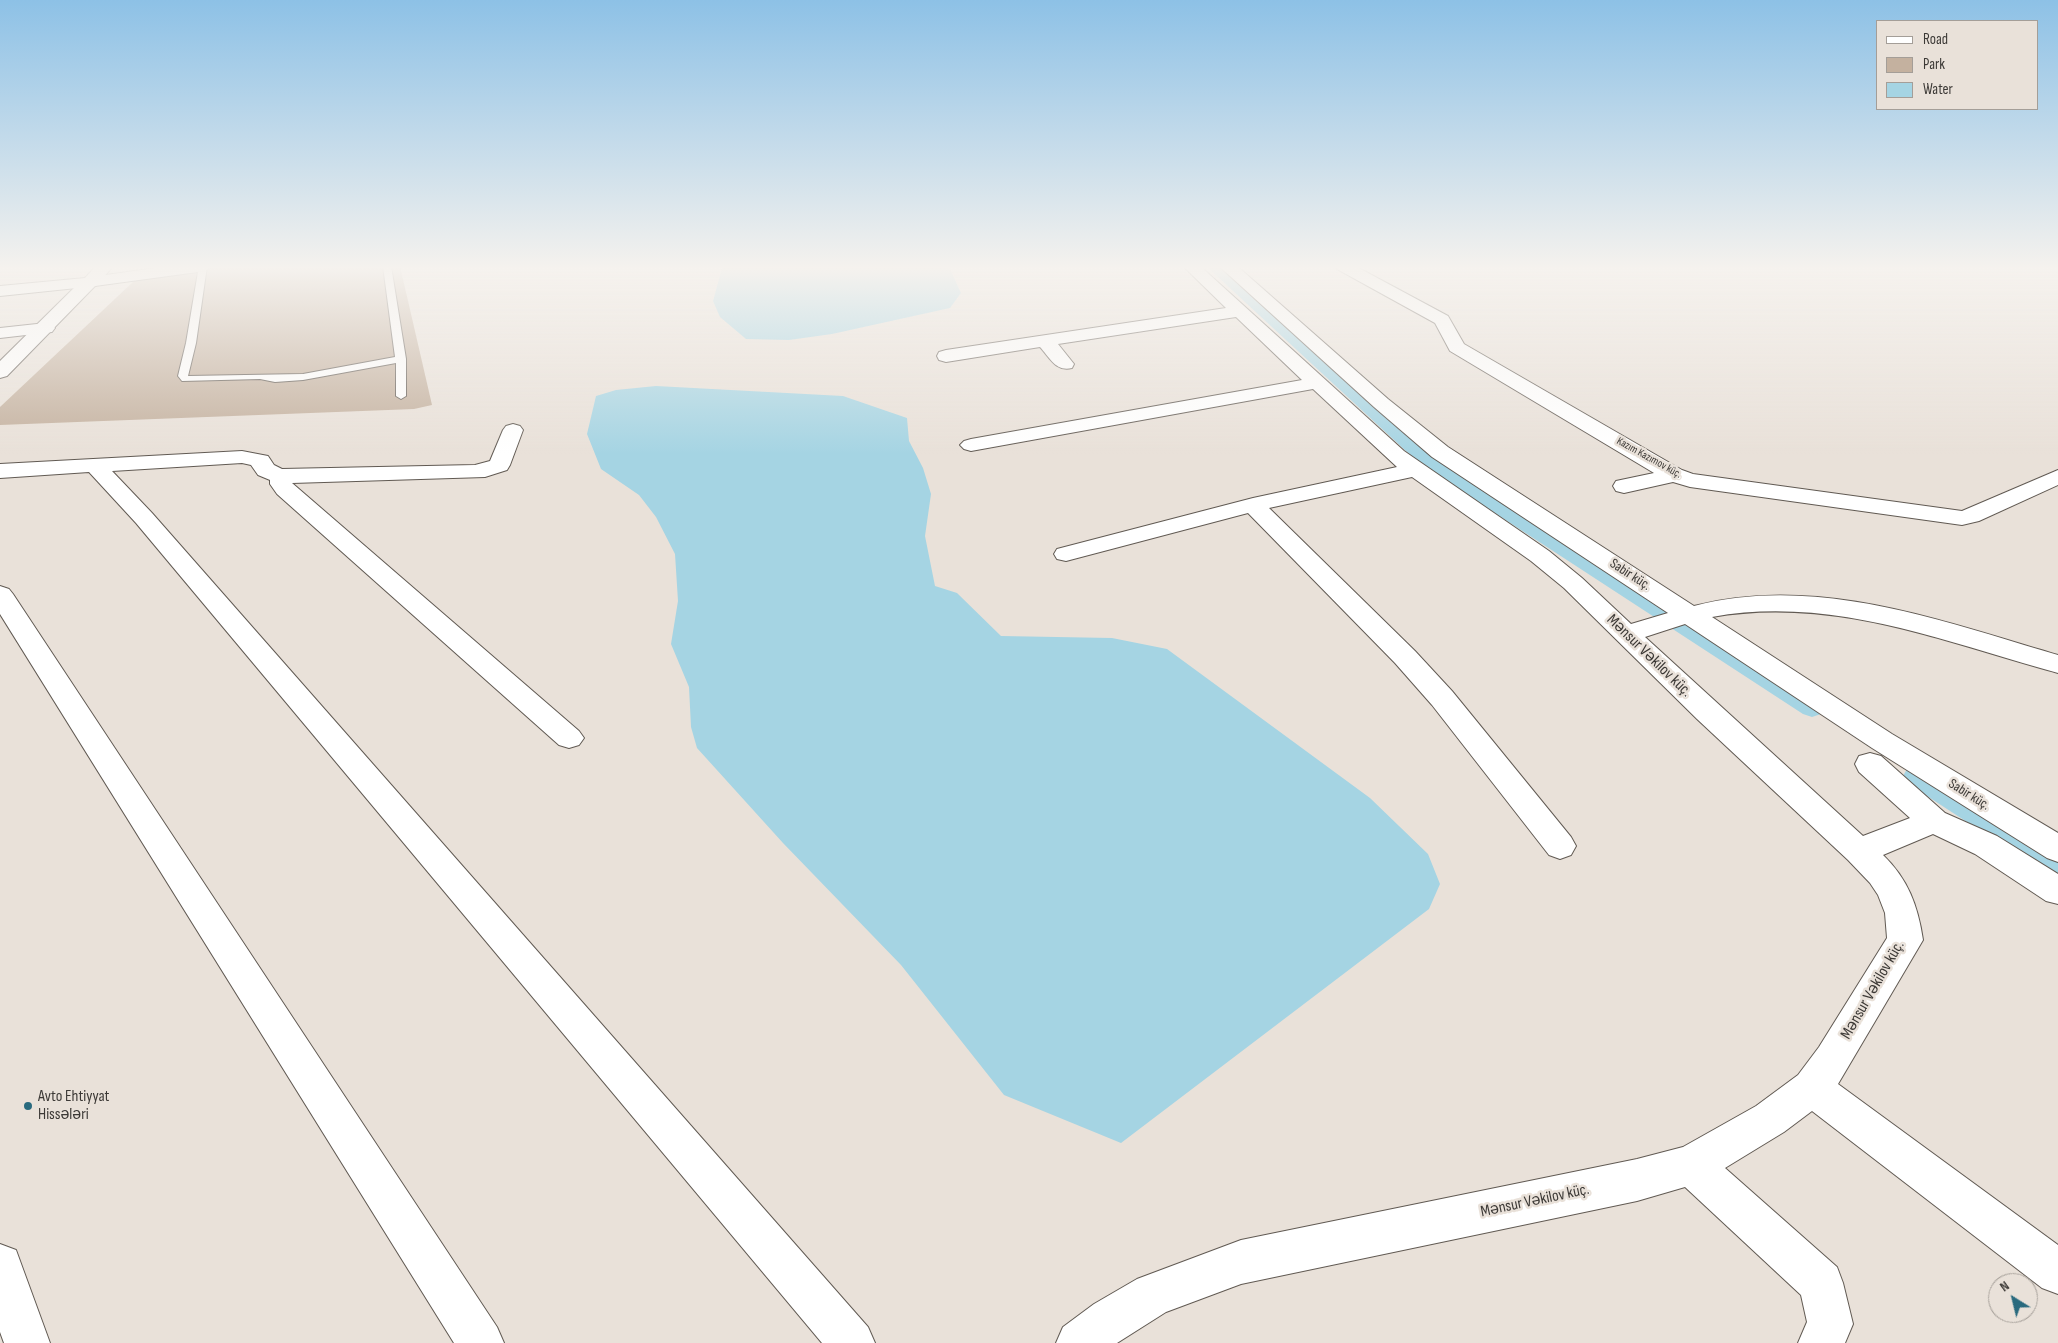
<!DOCTYPE html>
<html>
<head>
<meta charset="utf-8">
<style>
  body { margin:0 }
  #map { position:relative; width:2058px; height:1343px; overflow:hidden; background:#e9e1d9; font-family:"Sofia Sans Condensed",sans-serif }
  canvas { display:block }
  .legend { position:absolute; left:1876px; top:20px; width:162px; height:90px; box-sizing:border-box; background:#e9e1d9; border:1px solid #a49e98; margin:0; padding:6px 9px; list-style:none; font-size:15px; color:#3c3936 }
  .legend li { display:flex; align-items:center; gap:10px; height:25px }
  .legend b { width:25px; border:1px solid #a49e98 }
  .north { position:absolute; left:1988px; top:1273px; width:50px; height:50px; box-sizing:border-box; background:#e9e1d9; border:1px solid #a49e98; border-radius:50%; rotate:324deg; font-size:14px; font-weight:700; line-height:20px; text-align:center; color:#3c3936 }
  .north::after { content:''; display:block; margin:auto; width:18px; height:22px; background:#296a7e; clip-path:polygon(50% 0,100% 100%,50% 72%,0 100%) }
</style>
</head>
<body>
<div id="map">
<canvas width="2058" height="1343"></canvas>
<ul class="legend">
<li><b style="height:6px;background:#fff"></b>Road</li>
<li><b style="height:14px;background:#c4b19f"></b>Park</li>
<li><b style="height:14px;background:#a5d4e3"></b>Water</li>
</ul>
<div class="north">N</div>
</div>
<script>
const context = document.querySelector('canvas').getContext('2d');
context.lineJoin = 'round';
function fill(path, color) { context.fillStyle = color; context.fill(path, 'evenodd'); }
function stroke(path, color, width, dash) { context.strokeStyle = color; context.lineWidth = width; context.lineCap = dash ? 'butt' : 'round'; context.setLineDash(dash || []); context.stroke(path); }
function drawText(font, color, halo, rows, align = 'center') {
  context.font = font + ' "Sofia Sans Condensed",sans-serif'; context.lineWidth = 5; context.setLineDash([]); context.textBaseline = 'middle'; context.strokeStyle = halo; context.fillStyle = color; for (const [text, x, y, turn = 0] of rows) {
    context.save(); context.translate(x, y); context.rotate((+turn || 0) * Math.PI / 180); context.textAlign = isNaN(turn) ? turn : align; if (halo) context.strokeText(text, 0, 0); context.fillText(text, 0, 0); context.restore();
  }
}
const green = new Path2D(`
  M226,266h174l32,139 -18,4 -414,16v-18l135,-127z`);
const water = new Path2D(`
  M725,266h220l6,5 10,22 -11,15 -118,26 -43,6 -43,-1 -26,-22 -7,-16 9,-33z
  M656,386l187,10 64,22 2,23 14,27 8,26 -6,42 10,50 22,7 44,43 111,2 55,11 203,149 58,56 12,30 -11,25 -308,234 -117,-48 -103,-130 -118,-122 -86,-95 -6,-21 -2,-40 -18,-43 7,-43 -3,-47 -19,-37 -17,-22 -38,-26 -14,-35 9,-38 20,-6z`);
const canal = new Path2D(`
  M1206,266h16l199,178 28,22 372,236 4,6 -4,6 -9,3 -9,-3 -368,-240 -28,-22z
  M1917,766l10,3 131,82v27l-11,-4 -140,-91 -4,-7 4,-7z`);
const lane = new Path2D(`
  M199,266h8l-11,77 -8,33 115,-2 92,-17 -12,-91h8l15,93v37l-5,3 -5,-3v-33l-93,17 -28,2 -15,-3 -78,2 -4,-5 8,-33z`);
const street = new Path2D(`
  M96,266h17l-17,20 -96,10v-10l85,-8z
  M1183,266h17l204,185 145,100 33,27 49,46 37,-11 -236,-156 -58,-50 -155,-141h18l151,133 60,48 246,159c122,-32 247,15 364,49v18c-114,-31 -226,-78 -346,-56l180,117 166,99v29l-11,-4 -175,-110 -187,-124 -40,13 218,199 47,-18 -51,-46 -4,-8 4,-8 11,-3 11,3 64,57 52,23 61,38v30l-12,-3 -71,-47 -42,-20 -50,21c25,24 35,51 40,85l-85,144 220,161v49l-16,-6 -230,-177 -28,21 -59,36 112,99 6,16 10,41 -8,19h-47l9,-21 -6,-27 -116,-108 -48,14 -396,83 -75,28 -49,31h-61l7,-16 31,-23 43,-25 104,-39 396,-81 46,-12 73,-41 42,-31 21,-28 68,-109 -2,-25 -7,-18 -8,-12 -22,-23 -151,-141 -133,-131 -33,-27 -119,-84 -143,31 146,143 37,40 119,146 5,9 -5,9 -11,4 -11,-4 -117,-150 -37,-42 -147,-150 -182,48 -9,-2 -3,-5 3,-5 196,-51 144,-31 -84,-78 -342,62 -7,-2 -4,-4 4,-4 7,-2 331,-59 -66,-63 -178,27 16,20 -2,4c-16,4 -22,-10 -32,-21l-94,15 -7,-2 -2,-4 2,-4 7,-2 280,-42z
  M1335,266h20l93,50 16,28 218,126 11,4 269,37 96,-41v15l-79,36 -17,4 -272,-38 -17,-5 -49,11 -8,-2 -3,-5 3,-5 38,-8 -204,-122 -15,-28 -98,-54z
  M46,323l6,1 3,4 -3,4 -52,6v-10z
  M513,424l7,2 3,4 -13,35 -3,5 -22,7 -193,6 287,248 5,7 -5,7 -10,3 -10,-3 -282,-251 -7,-10v-4l-12,-5 -7,-10 -9,-2 -130,8 40,42 716,814 7,16h-53l-686,-820 -47,-51 -89,6v-14l242,-13 26,5 6,9 8,4 193,-4 15,-4 13,-31 3,-4z
  M0,586l9,3 4,5 484,733 7,16h-50l-454,-729z`);
const secondary = new Path2D(`
  M170,266h43l-8,5 -110,15 -88,90 -7,2v-17l84,-83z
  M0,1244l16,6 34,93h-46l-4,-11z`);
const markers = [
  [28,1106,5,"#296a7e"]
];
const farStreetnames = [
  ["Kazım Kazımov küç.",1649,458,29]
];
const streetNames = [
  ["Sabir küç.",1630,575,33],
  ["Sabir küç.",1969,795,32]
];
const nearStreetnames = [
  ["Mənsur Vəkilov küç.",1649,656,44],
  ["Mənsur Vəkilov küç.",1873,990,-60],
  ["Mənsur Vəkilov küç.",1535,1201,-12]
];
const nearPoinames = [
  ["Avto Ehtiyyat",38,1097],
  ["Hissələri",38,1115]
];
fill(green, '#c4b19f');
fill(water, '#a5d4e3');
fill(canal, '#a5d4e3');
stroke(lane, '#615a53', 2);
stroke(street, '#615a53', 2);
stroke(secondary, '#615a53', 2);
fill(lane, '#fff');
fill(street, '#fff');
fill(secondary, '#fff');
const sky = context.createLinearGradient(0, 0, 0, 454);
sky.addColorStop(0, '#8dc1e6');
sky.addColorStop(0.59, '#f5f2ee');
sky.addColorStop(1, '#f5f2ee00');
context.fillStyle = sky;
context.fillRect(0, 0, 2058, 454);
for (const [x, y, r, color] of markers) { const dot = new Path2D(); dot.arc(x, y, r, 0, 2 * Math.PI); context.fillStyle = color; context.fill(dot); stroke(dot, '#e9e1d9', 2); }
drawText('11px', '#3c3936', '#e9e1d9', farStreetnames);
drawText('14px', '#3c3936', '#e9e1d9', streetNames);
drawText('16px', '#3c3936', '#e9e1d9', nearStreetnames);
drawText('16px', '#3c3936', '#e9e1d9', nearPoinames, 'left');
</script>
</body>
</html>
